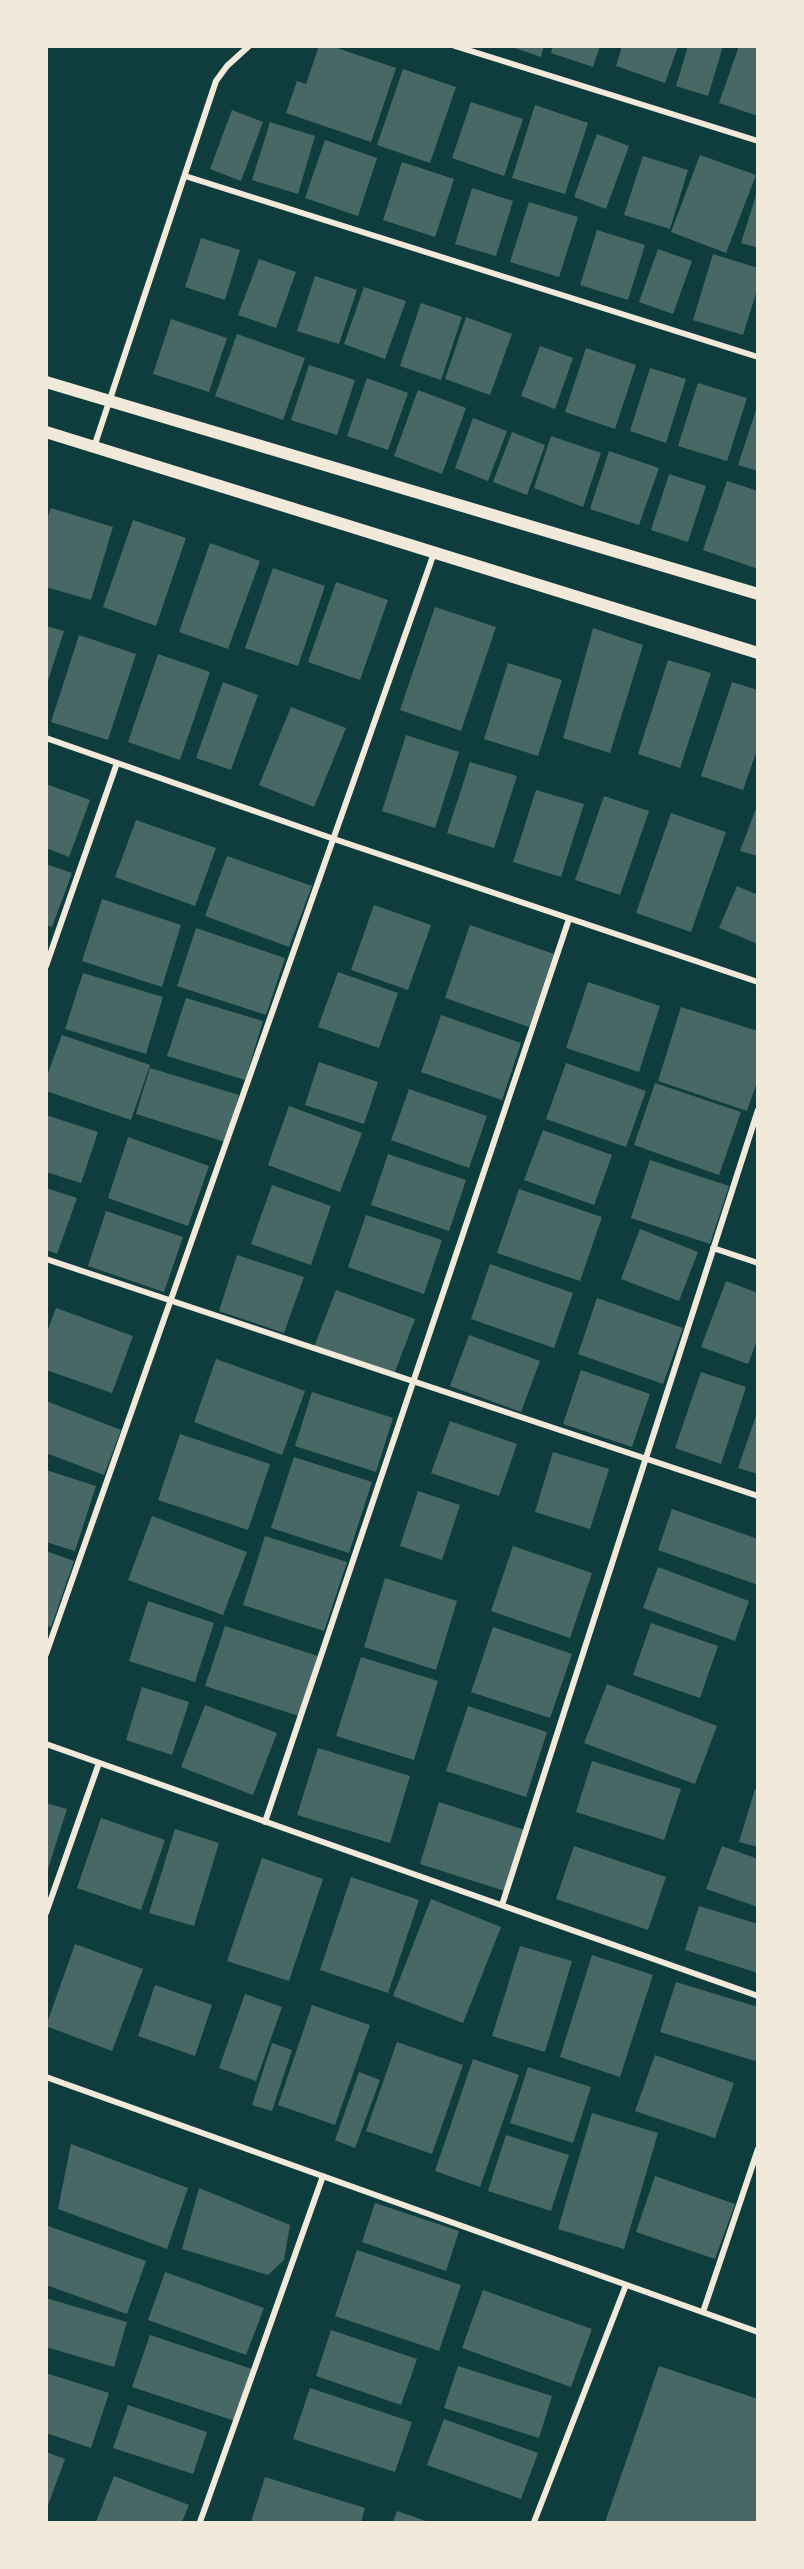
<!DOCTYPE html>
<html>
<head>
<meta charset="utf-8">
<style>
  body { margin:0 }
  #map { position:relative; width:804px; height:2569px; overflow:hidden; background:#0f3d3e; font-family:"Varela Round",sans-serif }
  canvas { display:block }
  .frame { position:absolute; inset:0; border:48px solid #f1e9da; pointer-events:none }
</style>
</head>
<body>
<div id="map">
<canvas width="804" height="2569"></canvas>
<div class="frame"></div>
</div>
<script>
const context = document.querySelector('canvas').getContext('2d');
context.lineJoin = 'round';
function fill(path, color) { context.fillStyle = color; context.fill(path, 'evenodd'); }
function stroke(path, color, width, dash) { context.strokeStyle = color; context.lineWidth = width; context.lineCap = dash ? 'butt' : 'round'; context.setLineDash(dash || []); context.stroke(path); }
const building = new Path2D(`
  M319,46h12l65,22 -25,74 -85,-29 11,-32 9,3z
  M509,46h35l-3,11z
  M553,46h47l-7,21 -42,-14z
  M622,46h56l-13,37 -49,-17z
  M688,46h35l-15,50 -32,-10z
  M739,46l19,2v68l-39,-13z
  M403,69l53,18 -26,76 -53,-18z
  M471,102l52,17 -19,57 -52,-18z
  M535,105l53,18 -23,71 -53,-16z
  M232,110l31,12 -22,59 -31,-12z
  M270,122l45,14 -17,58 -46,-14z
  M597,134l32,12 -23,63 -32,-12z
  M325,140l52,18 -19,58 -53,-18z
  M700,155l56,20 -30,78 -55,-21z
  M643,156l45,14 -18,59 -46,-14z
  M402,162l52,17 -19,58 -52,-17z
  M472,188l41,13 -17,55 -41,-12z
  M757,192l1,1v55l-17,-5z
  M529,202l49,15 -19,60 -49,-15z
  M597,230l48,15 -17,55 -48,-15z
  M201,238l39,12 -15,50 -40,-13z
  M658,249l34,12 -19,53 -34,-12z
  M713,254l45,14v19l-15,48 -50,-15z
  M259,259l37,13 -20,56 -38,-13z
  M315,276l42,14 -18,54 -42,-13z
  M364,287l42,14 -21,58 -41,-15z
  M421,303l41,14 -21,63 -41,-14z
  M466,317l46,17 -22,61 -45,-16z
  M171,319l56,19 -18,54 -56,-18z
  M237,334l68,24 -22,62 -68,-24z
  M540,346l33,12 -18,51 -34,-13z
  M586,348l50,17 -21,64 -50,-17z
  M309,365l46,15 -18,55 -46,-15z
  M650,368l36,11 -20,64 -36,-12z
  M367,378l41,15 -20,57 -41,-14z
  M698,383l49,15 -20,63 -49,-15z
  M418,390l48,18 -24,66 -48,-18z
  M758,404v67l-20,-6z
  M473,418l34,13 -19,50 -33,-13z
  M512,432l33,13 -18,50 -34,-13z
  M551,436l50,17 -18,54 -49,-19z
  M609,451l50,17 -20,57 -49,-16z
  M669,474l37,12 -18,56 -37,-12z
  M727,481l31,10v78l-55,-19z
  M51,508l62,19 -22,73 -45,-13v-65z
  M133,520l53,18 -30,88 -53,-19z
  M210,543l50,18 -32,88 -49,-17z
  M273,568l52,18 -27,80 -53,-18z
  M336,582l52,18 -28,80 -52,-18z
  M435,607l61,20 -35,104 -61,-21z
  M46,626l18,5 -17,53h-1z
  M593,628l50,17 -33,108 -47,-15z
  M79,635l57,19 -28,86 -57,-18z
  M158,654l52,18 -30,88 -52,-18z
  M668,660l43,13 -31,95 -42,-14z
  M508,663l54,17 -24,76 -54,-17z
  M223,682l35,13 -27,75 -35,-12z
  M732,682l26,8v57l-15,43 -42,-14z
  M291,707l55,21 -32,79 -55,-22z
  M406,735l53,17 -24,76 -53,-17z
  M470,762l47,14 -23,72 -47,-15z
  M46,784l44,16 -21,57 -23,-9z
  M536,790l48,14 -23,73 -48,-15z
  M604,796l45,15 -29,84 -45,-15z
  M758,803v53l-18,-5z
  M671,813l55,19 -35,100 -55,-19z
  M136,820l80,28 -21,58 -80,-29z
  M227,856l85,30 -23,61 -84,-31z
  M46,864l26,9 -20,54 -6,-2z
  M737,886l21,9v49l-39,-16z
  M102,899l79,26 -19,62 -80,-26z
  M374,905l57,20 -23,65 -57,-20z
  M470,925l84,29 -25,73 -84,-29z
  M196,928l89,30 -19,57 -89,-29z
  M338,972l60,21 -19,55 -61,-21z
  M83,973l80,24 -17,57 -81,-25z
  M588,982l72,24 -21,66 -73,-24z
  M186,998l77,23 -18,59 -78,-24z
  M681,1007l77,24v48l-11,32 -89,-30z
  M441,1015l80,28 -19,57 -81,-28z
  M62,1035l88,30 -19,55 -85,-29v-12z
  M319,1062l59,20 -14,42 -59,-19z
  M566,1063l80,28 -20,56 -80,-28z
  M150,1068l89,27 -14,47 -89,-28z
  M655,1083l86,29 -22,63 -85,-30z
  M409,1089l78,27 -18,52 -78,-28z
  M289,1106l73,27 -22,59 -72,-27z
  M46,1115l52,17 -17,51 -35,-11z
  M543,1130l69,25 -18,50 -70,-25z
  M128,1137l81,29 -21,60 -80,-28z
  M388,1154l78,26 -17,51 -78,-26z
  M650,1160l79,26 -19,58 -79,-26z
  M272,1185l59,21 -20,59 -60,-21z
  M46,1188l31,10 -20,56 -11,-4z
  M519,1189l83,28 -22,64 -83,-28z
  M106,1211l77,26 -19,55 -76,-26z
  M366,1215l76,25 -18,54 -76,-27z
  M640,1229l58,23 -19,49 -58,-22z
  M237,1255l67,22 -20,56 -65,-22z
  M490,1264l83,29 -19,55 -83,-29z
  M726,1281l32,12v45l-10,26 -47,-17z
  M336,1290l79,29 -22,58 -79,-30z
  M597,1298l86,30 -20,56 -85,-30z
  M56,1308l77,28 -21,57 -66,-23v-35z
  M469,1335l71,26 -19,51 -71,-26z
  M216,1359l89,32 -23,64 -88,-33z
  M581,1370l69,24 -18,53 -69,-23z
  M701,1372l45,15 -25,77 -46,-16z
  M312,1392l81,26 -17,54 -81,-26z
  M46,1401l75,29 -17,45 -58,-22z
  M758,1410v64l-20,-6z
  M450,1421l67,23 -18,52 -68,-23z
  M180,1434l90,30 -22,66 -90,-30z
  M553,1452l56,17 -19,60 -55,-17z
  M294,1457l78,25 -23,71 -78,-25z
  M46,1470l50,16 -21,65 -29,-9z
  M418,1491l42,14 -18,55 -42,-14z
  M672,1509l86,30v46l-100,-35z
  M152,1516l95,36 -24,63 -95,-35z
  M265,1536l82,26 -23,69 -81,-26z
  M513,1546l79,27 -22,65 -79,-27z
  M46,1551l28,10 -23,66 -5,-1z
  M658,1567l91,34 -14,40 -92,-33z
  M385,1578l72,23 -21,69 -72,-23z
  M148,1601l66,22 -19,59 -66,-21z
  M651,1623l67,23 -18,52 -67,-23z
  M225,1626l93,30 -19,60 -94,-30z
  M493,1627l79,27 -22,64 -79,-26z
  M361,1657l77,24 -24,79 -78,-24z
  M607,1684l110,42 -22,58 -111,-41z
  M142,1687l47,15 -17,53 -46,-15z
  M205,1705l72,28 -24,62 -72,-28z
  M468,1706l79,26 -21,65 -80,-26z
  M318,1748l92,28 -20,67 -93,-28z
  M592,1761l89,28 -17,51 -88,-28z
  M755,1789l3,1v57l-19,-5z
  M439,1802l89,29 -20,61 -88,-28z
  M46,1803l21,6 -20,63 -1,-1z
  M101,1818l64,22 -24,70 -64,-22z
  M175,1829l44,14 -25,83 -45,-13z
  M574,1846l92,31 -18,53 -92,-31z
  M722,1846l36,13v48l-52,-18z
  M262,1858l61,21 -34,102 -62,-20z
  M351,1877l68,23 -31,93 -68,-23z
  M431,1899l70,28 -38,96 -70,-27z
  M699,1906l59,18v49l-73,-23z
  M75,1944l68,25 -31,82 -66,-25z
  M520,1946l52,15 -27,91 -53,-16z
  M592,1955l61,20 -33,102 -60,-20z
  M676,1982l82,25v45l-3,9 -95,-29z
  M155,1985l57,20 -17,51 -57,-20z
  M245,1994l37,13 -26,74 -37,-13z
  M312,2005l58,20 -35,100 -57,-20z
  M397,2042l66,23 -31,89 -66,-23z
  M272,2043l20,7 -20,61 -20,-6z
  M655,2055l79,28 -19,55 -80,-27z
  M473,2059l46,16 -39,112 -45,-16z
  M528,2067l63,20 -18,56 -63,-20z
  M359,2072l21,8 -25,68 -20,-8z
  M592,2113l66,20 -34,116 -66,-20z
  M506,2135l63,20 -18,56 -63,-20z
  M71,2144l117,44 -21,61 -109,-40z
  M655,2176l80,28 -20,55 -79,-27z
  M199,2188l91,37 -6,35 -16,15 -86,-26z
  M375,2203l84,28 -13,40 -84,-29z
  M48,2226l98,35 -19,53 -81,-29z
  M357,2250l104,35 -22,66 -104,-35z
  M165,2272l99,36 -18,47 -98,-35z
  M483,2290l109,39 -21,58 -109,-39z
  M46,2298l81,24 -13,45 -68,-20z
  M331,2330l86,29 -16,46 -85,-29z
  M150,2335l102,34 -17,52 -103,-34z
  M458,2366l94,30 -13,42 -95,-30z
  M659,2366l99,33v123h-153z
  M46,2373l63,20 -18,55 -45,-15z
  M310,2388l102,34 -17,50 -102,-33z
  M128,2405l79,27 -14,42 -80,-26z
  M444,2419l94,34 -17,46 -94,-34z
  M46,2452l19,7 -18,49h-1z
  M114,2476l75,29 -7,17h-86z
  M265,2477l100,31 -4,14h-110z
  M397,2511l32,11h-36z`);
const minor = new Path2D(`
  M455,46l303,95
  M185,176l573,181
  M94,447l122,-366 11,-15 22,-20
  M46,738l288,101 424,143
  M46,966l71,-203
  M713,1248l45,15
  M46,1259l712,237
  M46,1654l388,-1101
  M46,1744l712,252
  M265,1822l304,-903
  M502,1905l256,-795
  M46,1913l53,-150
  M46,2077l712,255
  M703,2312l55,-163
  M200,2522l123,-346
  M534,2522l92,-237`);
const secondary = new Path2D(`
  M46,382l712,212
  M46,432l712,221`);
fill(building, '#486865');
stroke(minor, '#f1e9da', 6);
stroke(secondary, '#f1e9da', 12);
</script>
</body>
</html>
